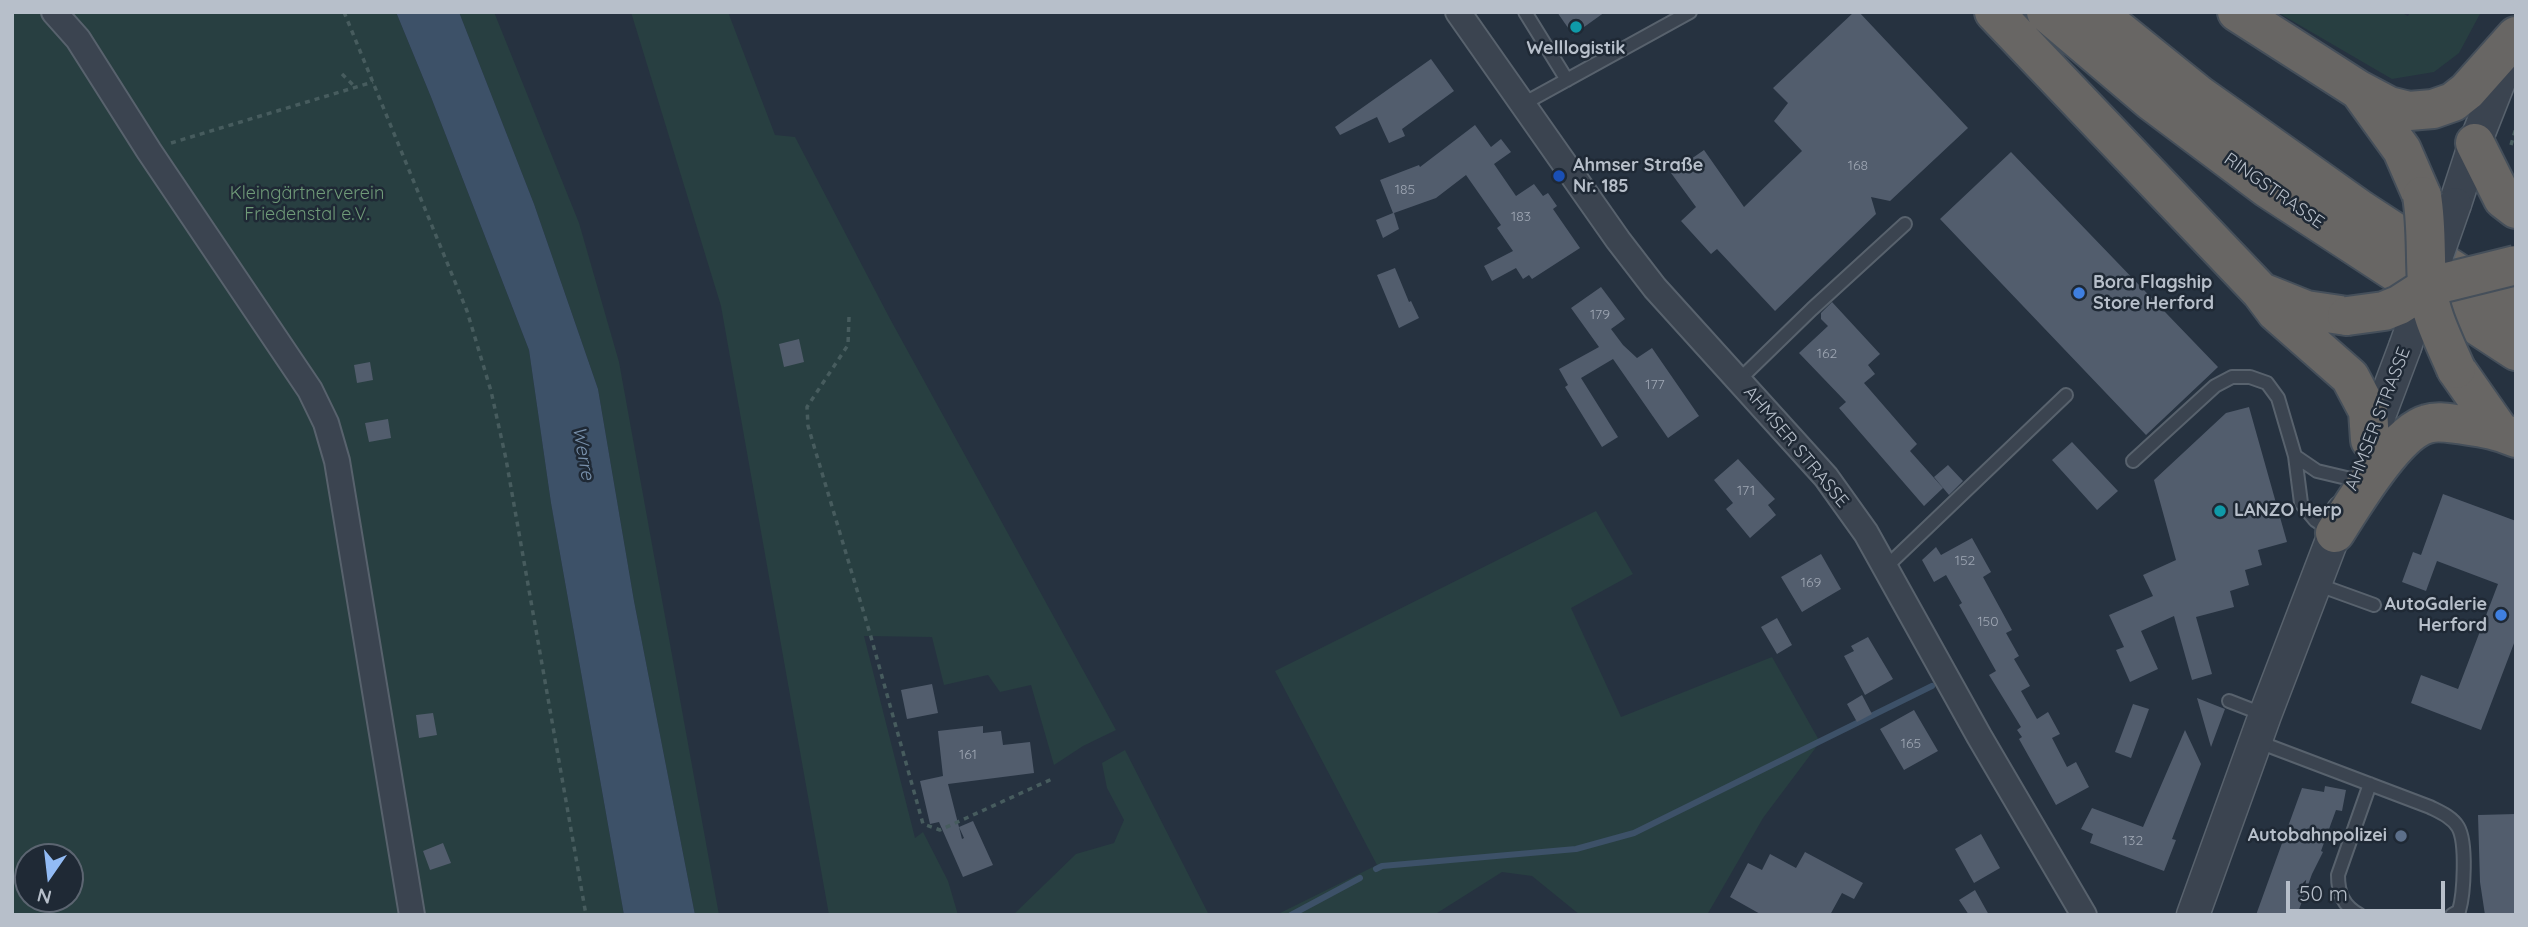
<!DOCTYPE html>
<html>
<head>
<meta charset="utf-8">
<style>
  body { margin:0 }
  #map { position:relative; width:2528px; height:927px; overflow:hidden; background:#263240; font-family:Quicksand,sans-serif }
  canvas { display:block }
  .frame { position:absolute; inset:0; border:14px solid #b7bfca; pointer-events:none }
  .north { position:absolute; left:14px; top:843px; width:70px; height:70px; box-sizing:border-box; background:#1f2935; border:2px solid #5c6571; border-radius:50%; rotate:194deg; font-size:19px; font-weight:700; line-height:28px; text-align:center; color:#b7bfca }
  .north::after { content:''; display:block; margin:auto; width:24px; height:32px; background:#92bbf5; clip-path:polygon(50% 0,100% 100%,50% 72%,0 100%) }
  .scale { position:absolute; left:2286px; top:881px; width:159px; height:32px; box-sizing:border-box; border:4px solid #b7bfca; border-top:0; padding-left:9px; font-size:21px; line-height:24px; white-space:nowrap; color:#b7bfca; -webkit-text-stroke:5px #1f2935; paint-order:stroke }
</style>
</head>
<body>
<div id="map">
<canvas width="2528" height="927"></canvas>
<div class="frame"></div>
<div class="north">N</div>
<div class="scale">50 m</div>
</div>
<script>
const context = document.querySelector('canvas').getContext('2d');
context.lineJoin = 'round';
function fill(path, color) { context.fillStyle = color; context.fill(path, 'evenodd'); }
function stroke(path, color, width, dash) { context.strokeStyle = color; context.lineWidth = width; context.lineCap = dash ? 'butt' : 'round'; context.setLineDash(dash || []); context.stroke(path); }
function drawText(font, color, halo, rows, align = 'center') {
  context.font = font + ' Quicksand,sans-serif'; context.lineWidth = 5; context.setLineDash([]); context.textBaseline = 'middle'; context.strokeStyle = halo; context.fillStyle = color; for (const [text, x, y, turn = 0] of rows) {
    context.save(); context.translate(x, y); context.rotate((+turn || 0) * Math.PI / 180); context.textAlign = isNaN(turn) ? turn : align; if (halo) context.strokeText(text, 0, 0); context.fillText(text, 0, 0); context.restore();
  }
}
const green = new Path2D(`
  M12,12h384l35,85 98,253 22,153 73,412h-612zM28,857h42v42h-42z
  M459,12h35l85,211 40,139 100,553h-24l-61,-314 -36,-212 -64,-185z
  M631,12h97l47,123 20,2 94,180 227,413 -33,16 -29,19 -23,-80 -31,7 -12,-17 -44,10 -12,-48 -68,-1 51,202 8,-6 25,49 10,34h-129l-108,-609z
  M2277,12h123l8,4 2,-4h71l-22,41 -25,19 -42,7z
  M1596,511l37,63 -62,34 50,109 151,-60 48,85 -57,76 -56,97h-127l-48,-39 -30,-4 -68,43h-158l101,-50 -102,-194z
  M1125,750l84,165h-196l63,-61 38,-11 10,-23 -17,-32 -5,-25z`);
const water = new Path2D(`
  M396,12h63l75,192 64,185 36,212 61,314h-71l-73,-412 -22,-153 -98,-253z`);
const stream = new Path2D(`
  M1376,869l6,-3 194,-17 58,-16 298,-147
  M1291,915l69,-37`);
const building = new Path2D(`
  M1557,12h48l-32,23z
  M1854,12h5l109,116 -78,73 -19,-4 5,17 -101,97 -58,-62 -6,5 -30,-33 15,-14 -25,-34 33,-23 40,57 58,-56 -28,-30 14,-18 -15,-15z
  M1431,59l23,32 -52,38 3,7 -16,7 -12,-26 -37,18 -5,-8z
  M1475,125l16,22 10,-8 10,13 -17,12 22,32 18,-12 9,12 5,-3 9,13 -4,3 27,39 -48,31 -3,-4 -6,4 -7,-11 -24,13 -8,-15 29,-15 -16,-23 4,-3 -35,-50 -30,23 -42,15 5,16 -16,9 -7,-18 17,-7 -13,-33 39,-15 1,2z
  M2011,152l207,215 -72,68 -206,-216z
  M1395,268l14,34 2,-1 8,17 -20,10 -22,-53z
  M1601,287l24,32 -14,10 12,16 14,13 15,-10 47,68 -31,22 -55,-79 -32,19 37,59 -16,10 -37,-60 3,-2 -9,-16 40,-22 -28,-39z
  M1832,302l48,52 -12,11 7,9 -11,9 53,61 -7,7 33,37 -19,18 -85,-98 7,-6 -47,-49 29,-27 -7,-7v-6z
  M799,339l5,23 -20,5 -5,-23z
  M370,362l3,18 -16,3 -3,-18z
  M2249,407l38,135 -29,8 4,15 -17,5 4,15 -19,6 4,16 -38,10 16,57 -20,6 -18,-64 -33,15 17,38 -28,13 -14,-32 8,-3 -15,-32 44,-19 -10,-21 33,-15 -22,-80 72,-67z
  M388,419l3,19 -22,4 -4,-19z
  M2072,442l46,49 -21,19 -45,-50z
  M1738,459l37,40 -7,6 8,10 -26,23 -24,-29 7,-6 -19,-23z
  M1948,465l15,16 -14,14 -15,-18z
  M2443,494l73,27v117l-35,92 -70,-27 10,-28 37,14 40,-105 -61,-23 -11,30 -24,-9 11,-30 8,3z
  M1972,538l19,34 -8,5 29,53 -6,3 13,23 -5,3 16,27 -9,5 16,28 11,-7 12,22 -8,4 15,29 9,-5 13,25 -33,18 -37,-66 3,-2 -5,-7 4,-3 -32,-52 7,-4 -37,-66 3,-2 -16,-28 -12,7 -12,-22 14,-13 5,8z
  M1821,554l20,35 -39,23 -21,-35z
  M1777,618l15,27 -15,9 -16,-27z
  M1868,637l25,42 -28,16 -21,-39 10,-5 -3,-5z
  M932,684l6,29 -31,6 -6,-29z
  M1862,695l10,19 -15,8 -10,-18z
  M2197,698l28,11 -14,38z
  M2133,704l16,5 -18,49 -16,-6z
  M1914,710l24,41 -34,19 -24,-41z
  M433,713l4,22 -18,3 -3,-23z
  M983,726v7l18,-2 2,14 27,-3 4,31 -86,11 14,55 2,-1 -5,-11 14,-6 20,44 -30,12 -24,-55 -9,2 -10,-43 23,-5 -5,-45z
  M2185,730l16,34 -29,75 4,1 -12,31 -74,-28 3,-9 -12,-5 11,-21 51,19z
  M2325,786l21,4 -4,21 -6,-1 -15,41 2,1 -11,22 -15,41h-41l46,-127 22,4z
  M2516,814v101h-31l-5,-33 -2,-67z
  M1981,834l19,34 -26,15 -19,-34z
  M443,843l8,20 -21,7 -7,-19z
  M1805,852l58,31 -9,16 -12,-6 -12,22h-68l-32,-18 18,-34 14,7 8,-16 26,14z
  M1975,890l14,25h-20l-10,-15z`);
const path = new Path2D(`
  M344,12l123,299 24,80 15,68 80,456
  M342,74l13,13
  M171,143l202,-61
  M2511,145l5,-17
  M849,317l-1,28 -41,62 1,19 63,211 52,187 17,6 112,-51`);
const service = new Path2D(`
  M1525,12l42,68
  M1523,104l167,-92
  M1739,380l73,-71 93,-85
  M2295,456l22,15 38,9
  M2133,461l82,-75 17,-9h18l17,6 11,15 17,58 6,47 14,17 18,12
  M1886,567l180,-172
  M2316,584l58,21
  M2229,701l36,14
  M2256,741l174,66c10,5 22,10 28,20 9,15 6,67 1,84l-7,4
  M2360,915c-17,-9 -22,-22 -22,-40l32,-91`);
const minor = new Path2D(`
  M54,12l24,27 71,112 161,239 16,33 11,38 75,454
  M1458,12l160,228 37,48 171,189 40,56 113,203 105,179`);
const tertiary = new Path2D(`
  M2455,204l20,-61 39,-99
  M2370,440l35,-93
  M2193,915l72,-200 78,-204`);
const trunk = new Path2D(`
  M1994,12l267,280 15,20 74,65 18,34 2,29
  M2046,12l105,89 116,87 249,163
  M2096,12l103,83 162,115 155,101
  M2237,12l120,77 32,17 20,5 24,-2 20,-7 14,-11 49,-55
  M2361,93l41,57 20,46
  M2475,143l28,56 13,10
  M2266,294l40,16 41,6
  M2456,369l42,60
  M2335,533c18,-28 60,-100 92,-109 12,-4 25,0 37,1 20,3 34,5 52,13`);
const tertiaryBridge = new Path2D(`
  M2405,347l50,-143`);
const trunkBridge = new Path2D(`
  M2422,196c5,30 3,58 5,88 2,29 18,59 29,85
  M2347,316l37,-5 15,-6 28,-18 89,-22`);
const markers = [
  [1576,27,7,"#0f9aa8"],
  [1559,176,7,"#1a4fb4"],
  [2079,293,7,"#3f7fe0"],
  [2220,511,7,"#0f9aa8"],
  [2501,615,7,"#3f7fe0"],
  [2401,836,7,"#5c6f8a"]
];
const numberNames = [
  ["168",1858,166],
  ["185",1405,190],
  ["183",1521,217],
  ["179",1600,315],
  ["162",1827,354],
  ["177",1655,385],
  ["171",1746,491],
  ["152",1965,561],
  ["169",1811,583],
  ["150",1988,622],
  ["165",1911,744],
  ["161",968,755],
  ["132",2133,841]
];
const poiNames = [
  ["Welllogistik",1576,49,"center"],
  ["Ahmser Straße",1573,166],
  ["Nr. 185",1573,187],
  ["Bora Flagship",2093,283],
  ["Store Herford",2093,304],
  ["LANZO Herp",2234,511],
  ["AutoGalerie",2487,605,"right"],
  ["Herford",2487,626,"right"],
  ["Autobahnpolizei",2387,836,"right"]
];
const streetNames = [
  ["RINGSTRASSE",2274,191,35],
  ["AHMSER STRASSE",2378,419,-69],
  ["AHMSER STRASSE",1796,447,50]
];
const parkNames = [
  ["Kleingärtnerverein",307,194],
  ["Friedenstal e.V.",307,215]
];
const waterNames = [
  ["Werre",583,453,80]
];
fill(green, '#283f41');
fill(water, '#3d5168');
stroke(stream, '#3d5168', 6);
fill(building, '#525d6d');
stroke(service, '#58626d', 16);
stroke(minor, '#58626d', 28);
stroke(tertiary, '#58626d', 35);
stroke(trunk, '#454f5a', 42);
stroke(path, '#475c5e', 3.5, [5, 5]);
stroke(service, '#3b4450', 12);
stroke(minor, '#3b4450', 24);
stroke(tertiary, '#3b4450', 32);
stroke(trunk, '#686664', 38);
stroke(tertiaryBridge, '#58626d', 35, []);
stroke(trunkBridge, '#454f5a', 42, []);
stroke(tertiaryBridge, '#3b4450', 32);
stroke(trunkBridge, '#686664', 38);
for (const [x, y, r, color] of markers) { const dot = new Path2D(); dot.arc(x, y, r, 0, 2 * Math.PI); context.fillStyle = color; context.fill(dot); stroke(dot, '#1f2935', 2.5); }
drawText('14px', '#9ea6b3', null, numberNames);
drawText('bold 18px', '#b7bfca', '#1f2935', poiNames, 'left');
drawText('18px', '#b7bfca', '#1f2935', streetNames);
drawText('18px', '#6f9a78', '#1f2935', parkNames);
drawText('italic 19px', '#7991ac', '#1f2935', waterNames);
</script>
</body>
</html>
